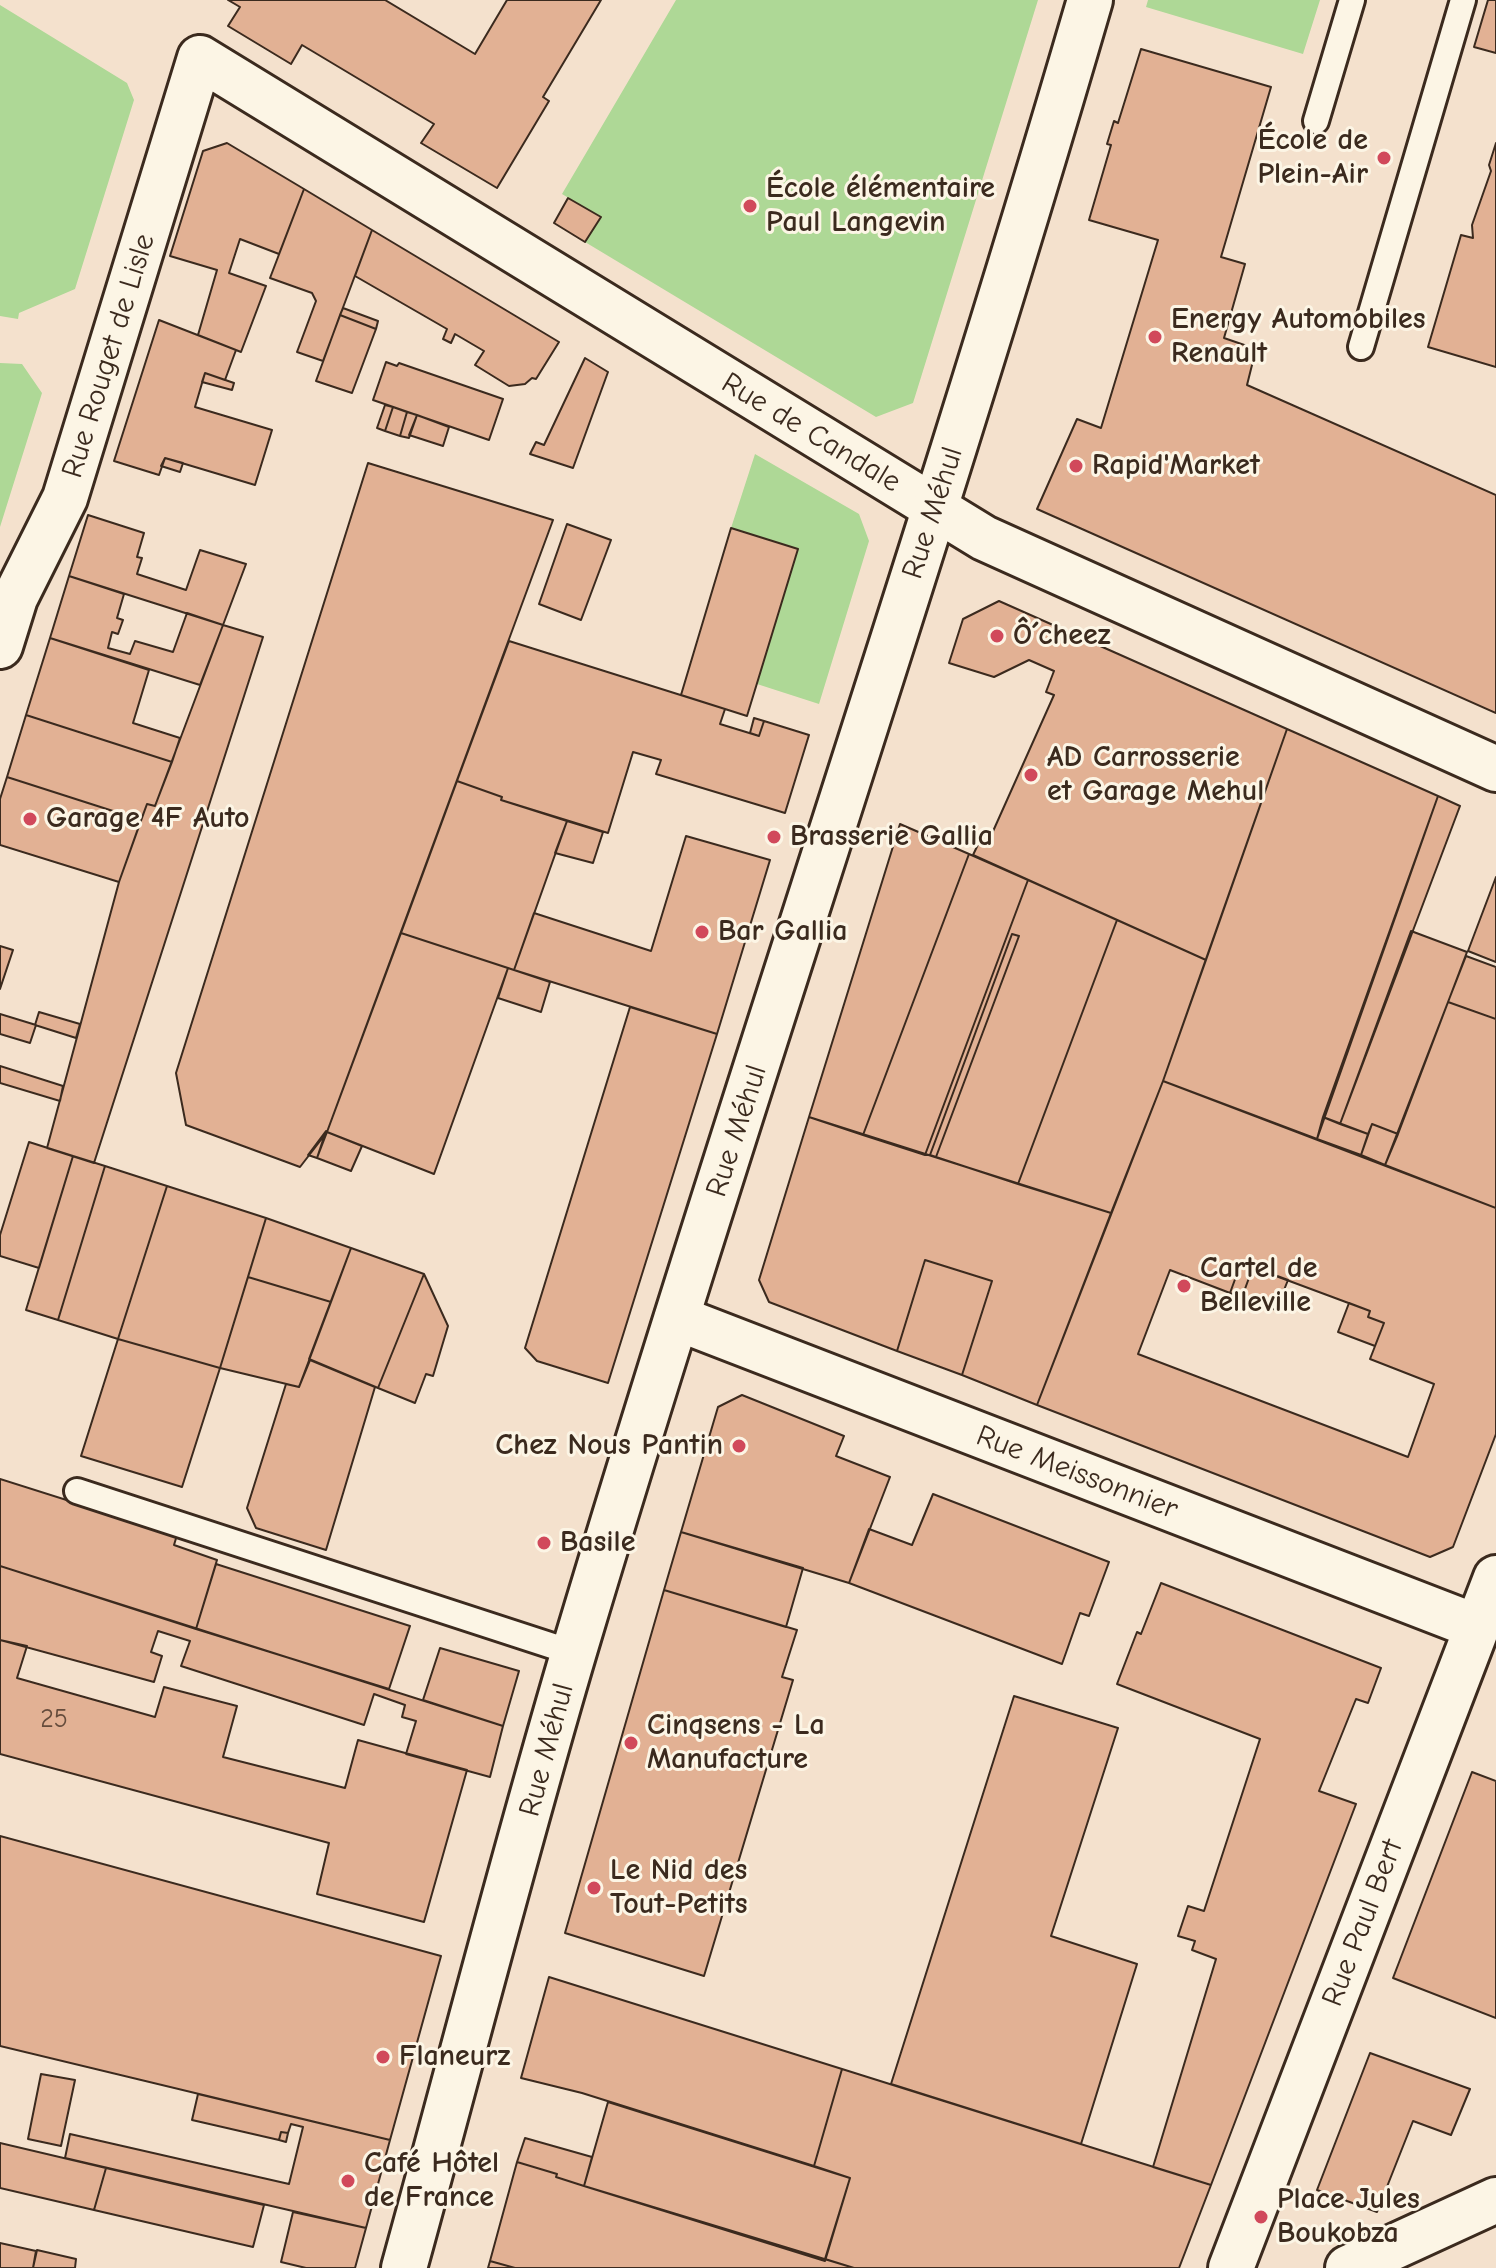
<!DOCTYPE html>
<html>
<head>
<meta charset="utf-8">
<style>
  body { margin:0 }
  canvas { display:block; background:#f4e1cd }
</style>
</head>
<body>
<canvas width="1496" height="2268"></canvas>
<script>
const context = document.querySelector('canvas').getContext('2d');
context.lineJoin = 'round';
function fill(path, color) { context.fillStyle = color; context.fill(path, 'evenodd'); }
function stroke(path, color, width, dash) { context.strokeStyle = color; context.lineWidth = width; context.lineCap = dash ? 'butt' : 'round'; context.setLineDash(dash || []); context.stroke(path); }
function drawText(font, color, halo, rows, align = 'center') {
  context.font = font + ' "Comic Neue",sans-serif'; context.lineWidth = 6; context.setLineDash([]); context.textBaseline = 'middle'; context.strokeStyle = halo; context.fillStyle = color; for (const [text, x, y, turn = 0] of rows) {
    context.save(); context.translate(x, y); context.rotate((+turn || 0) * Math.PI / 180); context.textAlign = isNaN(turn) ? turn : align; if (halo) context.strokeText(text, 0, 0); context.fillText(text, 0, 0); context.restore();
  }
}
const green = new Path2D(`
  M676,0h362l-125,403 -37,14 -291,-175 15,-25 -38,-23z
  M1148,0h172l-17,54 -157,-47z
  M0,5l127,78 7,17 -59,189 -56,24 -1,6 -18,-3z
  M0,363l22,1 20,29 -42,134z
  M755,454l104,60 10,27 -50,163 -62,-20 41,-135 -67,-21z`);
const building = new Path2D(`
  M228,0h157l90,54 32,-54h94l-58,97 6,4 -52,87 -76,-45 13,-19 -132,-79 -11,19 -63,-38 12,-19z
  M1488,0h8v53l-22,-6z
  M1141,49l130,38 -50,170 24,7 -21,74 32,11 -9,36 249,110v218l-459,-204 40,-90 24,9 57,-188 -69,-20 22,-75 -4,-1 7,-23 4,2z
  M227,143l77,46 -25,65 -39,-15 -11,34 37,13 -25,66 -43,-17 19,-65 -47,-14 33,-105z
  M1496,143v224l-68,-20 33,-112 12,3 -1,-13 19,-54 -2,-6z
  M304,189l68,41 -49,131 -26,-9 19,-51 -4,-8 -42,-15z
  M568,198l33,19 -16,25 -31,-19z
  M372,230l187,112 -23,37 -4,-1 -7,6 -16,2 -34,-21 9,-14 -29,-17 -4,9 -8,-4 4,-10 -92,-53z
  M343,308l35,13 -2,8 -36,-14z
  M340,315l36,14 -24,64 -36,-12z
  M159,320l77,30 -11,30 -20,-7 -10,34 77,23 -17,55 -90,-27 -6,17 -45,-14z
  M585,358l23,14 -35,96 -43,-14 6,-12 8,3z
  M386,362l11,4 2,-3 104,36 -14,41 -116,-40z
  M205,373l29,10 -2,7 -30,-8z
  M385,405l8,2 -8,24 -8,-3z
  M393,407l14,5 -7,24 -15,-5z
  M407,412l10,3 -8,23 -9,-2z
  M417,415l32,12 -6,19 -34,-11z
  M165,458l18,5 -3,9 -19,-6z
  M368,463l185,57 -226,612 -27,35 -114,-42 -10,-52z
  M88,515l56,18 -7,24 5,1 -5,16 49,16 14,-40 46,14 -23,61 -154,-49z
  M567,524l44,16 -30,80 -42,-16z
  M731,528l67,21 -51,167 -66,-21z
  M69,576l55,18 -7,24 6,2 -5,14 -6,-2 -4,16 22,6 5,-13 38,11 14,-39 36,12 -23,60 -150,-47z
  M999,601l288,128 -81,231 -233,-105 10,-21 7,4 64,-143 -8,-3 8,-21 -25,-11 -35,17 -45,-14 14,-44z
  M223,625l40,12 -169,526 -47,-15 72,-266 28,-78 8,2z
  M50,638l99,32 -16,53 47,15 -8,24 -146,-47z
  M509,641l216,68 -5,15 39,12 5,-15 45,14 -24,78 -129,-39 5,-14 -28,-8 -25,81 -107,-33 1,-3 -45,-16z
  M26,715l146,47 -17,44 -8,-2 -6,16 -134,-43z
  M754,718l10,3 -5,15 -9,-3z
  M1287,729l151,67 -121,343 -154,-58z
  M7,777l134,43 -22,62 -119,-37v-46z
  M457,781l45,16 -1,3 66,21 -53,149 -113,-37z
  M1438,796l22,10 -120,318 -17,-7z
  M567,821l36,11 -10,31 -38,-10z
  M900,824l69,30 -106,281 -54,-18z
  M686,836l84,24 -53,174 -203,-64 20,-57 117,38z
  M969,854l59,26 -103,275 -62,-20z
  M1496,877v85l-28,-11z
  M1028,880l89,40 -99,264 -82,-27 83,-221 -7,-2 -82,221h-5z
  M1117,920l89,40 -43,121 -52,132 -93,-29z
  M1411,931l56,21 -69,182 -26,-10 -4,10 -28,-10z
  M401,933l107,35 -74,206 -107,-42z
  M1012,934l7,2 -83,221 -6,-2z
  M0,946l13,4 -13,39z
  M1466,956l30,11v52l-48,-17z
  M508,968l42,14 -9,30 -43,-14z
  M1448,1002l48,17v189l-111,-43z
  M630,1007l87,27 -109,349 -71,-22 -12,-13z
  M39,1012l41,12 -4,14 -41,-13z
  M0,1014l36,11 -6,18 -30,-9z
  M0,1066l63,20 -3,15 -60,-18z
  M1163,1081l333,127v226l-43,113 -23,10 -393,-152zM1241,1263l129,48 -2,6 16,6 -14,36 64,25 -26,73 -270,-103 32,-84 60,23z
  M809,1117l302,96 -74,192 -75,-30 30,-94 -67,-21 -28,91 -128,-49 -10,-22z
  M1323,1117l45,17 -7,21 -44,-16z
  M1372,1124l26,10 -13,31 -24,-10z
  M326,1131l-9,27 -9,-3z
  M327,1132l35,14 -11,25 -34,-13z
  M29,1142l44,14 -34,112 -39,-12v-21z
  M73,1156l32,10 -47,154 -32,-10z
  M105,1166l62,20 -49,153 -60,-19z
  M167,1186l99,32 -46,150 -102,-29z
  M266,1218l85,30 -20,54 -83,-25z
  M351,1248l73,26 -46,114 -69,-29z
  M925,1260l67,21 -30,94 -65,-24z
  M1241,1263l12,4 -11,30 -12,-4z
  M1253,1267l35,13 -12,30 -34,-13z
  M424,1274l24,52 -15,50 -7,-2 -11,29 -37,-15z
  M248,1277l83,25 -32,85 -79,-19z
  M1349,1303l21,8 -2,6 16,6 -9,23 -37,-14z
  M118,1339l102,29 -38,119 -101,-31z
  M310,1360l65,27 -49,163 -70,-22 -9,-20 39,-124 13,3z
  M742,1395l102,41 -8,20 54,21 -41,106 -168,-51 37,-125z
  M0,1479l177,56 -3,10 43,15 -21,69 -196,-63z
  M933,1494l176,68 -20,54 -9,-3 -18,51 -213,-81 20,-54 43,16z
  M681,1532l122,36 -17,59 -122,-37z
  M216,1564l194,62 -21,63 -193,-60z
  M0,1566l503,160 -13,51 -84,-23 10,-33 -14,-4 3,-12 -31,-11 -10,31 -183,-59 9,-25 -32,-10 -7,21 11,4 -8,26 -154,-42z
  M1161,1583l220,85 -13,35 -12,-4 -37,92 37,13 -145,381 -58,-18 63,-208 -24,-9 3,-9 -17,-5 10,-30 16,5 56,-172 -143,-55 20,-52 4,2z
  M664,1590l133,40 -15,47 11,3 -89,296 -139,-43z
  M0,1640l27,6 -10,32 138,39 9,-30 73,19 -14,51 122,31 13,-48 109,30 -43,152 -107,-28 12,-51 -329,-89z
  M440,1648l79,23 -16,55 -80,-26z
  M1014,1696l104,32 -67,208 86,28 -56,180 -190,-60z
  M1472,1772l24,9v237l-103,-40z
  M0,1836l441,120 -51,184 -390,-94z
  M549,1977l293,92 -28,97 -232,-73 -61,-15z
  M1370,2053l100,36 -19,46 -38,-14 -36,91 -60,-22z
  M842,2069l369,116 -32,83h-325l-29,-9 25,-81 -36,-12z
  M41,2074l34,6 -14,66 -33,-7z
  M198,2094l192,46 -24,88 -301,-70 5,-24 219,50 14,-57 -12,-3 -3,9 -7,-1 -2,8 -87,-20z
  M608,2102l242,76 -25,83 -241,-75z
  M281,2132l7,1 -2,9 -7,-2z
  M525,2138l67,19 -8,29 -28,-9 1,-3 -40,-12z
  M0,2143l106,25 -12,42 -94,-22z
  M517,2162l40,12 -1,3 28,9 270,82h-339l-25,-7z
  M106,2168l158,37 -11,42 -159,-37z
  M293,2212l73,16 -11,40h-49l-25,-6z
  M0,2243l36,8 -3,17h-33z
  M37,2250l39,9 -1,9h-42z
  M490,2261l25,7h-27z`);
const service = new Path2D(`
  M1316,121l36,-121
  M1361,347l102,-347
  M77,1491l497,162`);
const minor = new Path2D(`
  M0,646l15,-48 50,-100 135,-440 784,480 512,231
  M677,1318l800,309
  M1231,2268l265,-690
  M1348,2268l148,-68`);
const tertiary = new Path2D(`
  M404,2268c57,-206 110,-415 171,-620 165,-551 354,-1096 515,-1648`);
const markers = [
  [1384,158,8,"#d1495b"],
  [750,206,8,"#d1495b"],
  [1155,337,8,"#d1495b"],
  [1076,466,8,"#d1495b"],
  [997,636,8,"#d1495b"],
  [1031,775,8,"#d1495b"],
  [30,819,8,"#d1495b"],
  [774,837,8,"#d1495b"],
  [702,932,8,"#d1495b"],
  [1184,1286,8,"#d1495b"],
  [739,1446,8,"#d1495b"],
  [544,1543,8,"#d1495b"],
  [631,1743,8,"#d1495b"],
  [594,1888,8,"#d1495b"],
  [383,2057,8,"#d1495b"],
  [348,2181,8,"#d1495b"],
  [1261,2217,8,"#d1495b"]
];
const numberNames = [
  ["25",54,1720]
];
const poiNames = [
  ["École de",1368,141,"right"],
  ["Plein-Air",1368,175,"right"],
  ["École élémentaire",766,189],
  ["Paul Langevin",766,223],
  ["Energy Automobiles",1171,320],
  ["Renault",1171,354],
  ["Rapid'Market",1092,466],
  ["Ô´cheez",1013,636],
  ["AD Carrosserie",1047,758],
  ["et Garage Mehul",1047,792],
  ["Garage 4F Auto",46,819],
  ["Brasserie Gallia",790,837],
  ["Bar Gallia",718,932],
  ["Cartel de",1200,1269],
  ["Belleville",1200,1303],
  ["Chez Nous Pantin",723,1446,"right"],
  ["Basile",560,1543],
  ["Cinqsens - La",647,1726],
  ["Manufacture",647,1760],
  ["Le Nid des",610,1871],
  ["Tout-Petits",610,1905],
  ["Flaneurz",399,2057],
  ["Café Hôtel",364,2164],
  ["de France",364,2198],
  ["Place Jules",1277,2200],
  ["Boukobza",1277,2234]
];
const streetNames = [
  ["Rue Rouget de Lisle",109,356,-73],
  ["Rue de Candale",811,433,31],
  ["Rue Méhul",933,513,-72],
  ["Rue Méhul",737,1131,-72],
  ["Rue Meissonnier",1077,1473,21],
  ["Rue Méhul",547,1750,-75],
  ["Rue Paul Bert",1363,1923,-69]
];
fill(green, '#aed896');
fill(building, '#e2b194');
stroke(building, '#3b2a1e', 2);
stroke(service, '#3b2a1e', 30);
stroke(minor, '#3b2a1e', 50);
stroke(tertiary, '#3b2a1e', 50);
stroke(service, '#fcf5e5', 24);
stroke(minor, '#fcf5e5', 44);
stroke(tertiary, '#fcf5e5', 44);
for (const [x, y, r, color] of markers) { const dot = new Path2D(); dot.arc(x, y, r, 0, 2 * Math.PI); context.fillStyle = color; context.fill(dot); stroke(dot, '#fcf5e5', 3); }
drawText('26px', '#654c3c', null, numberNames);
drawText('bold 30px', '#3b2a1e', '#fcf5e5', poiNames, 'left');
drawText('30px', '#3b2a1e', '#fcf5e5', streetNames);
</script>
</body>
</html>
